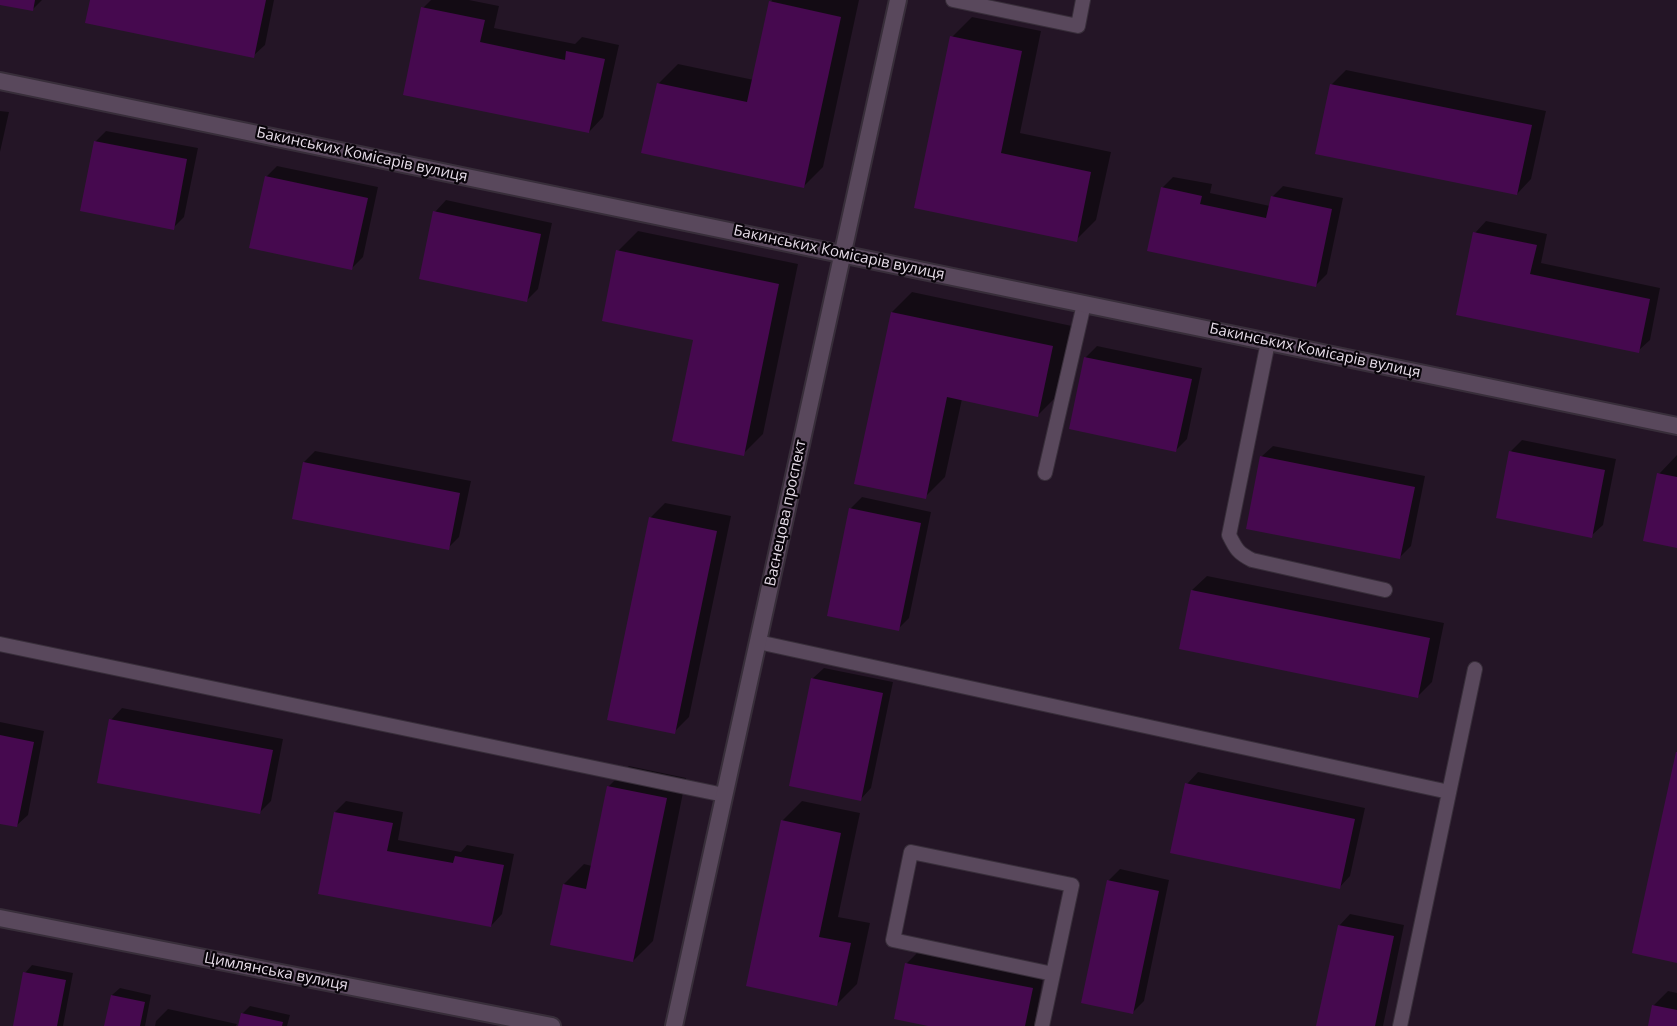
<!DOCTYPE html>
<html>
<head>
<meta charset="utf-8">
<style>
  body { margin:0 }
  canvas { display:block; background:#241526 }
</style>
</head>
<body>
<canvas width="1677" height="1026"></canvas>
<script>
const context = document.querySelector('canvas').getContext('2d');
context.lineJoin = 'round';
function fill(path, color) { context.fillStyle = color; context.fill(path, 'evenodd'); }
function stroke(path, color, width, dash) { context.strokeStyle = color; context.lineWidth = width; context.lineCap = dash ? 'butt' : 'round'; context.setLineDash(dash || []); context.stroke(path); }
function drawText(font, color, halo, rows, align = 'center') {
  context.font = font + ' "Open Sans",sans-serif'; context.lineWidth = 4.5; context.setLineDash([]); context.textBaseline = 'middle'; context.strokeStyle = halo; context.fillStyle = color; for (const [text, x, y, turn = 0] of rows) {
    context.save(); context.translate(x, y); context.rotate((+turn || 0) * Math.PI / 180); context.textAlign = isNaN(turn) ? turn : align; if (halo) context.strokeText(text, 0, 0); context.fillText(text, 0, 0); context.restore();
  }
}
const shadow = new Path2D(`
  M0,0h42l-10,10 -32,-7z
  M91,0h183l-9,45 -12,11z
  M431,0h38l30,6 -5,22 81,16 7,-7 37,8 -16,72 -14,15 -166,-124z
  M772,0h87l-36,167 -20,20 -145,-103 20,-20 76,16 17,-78z
  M972,17l69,14 -21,102 91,19 -15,68 -20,20 -160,-33 36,-170z
  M1346,70l200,41 -15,68 -14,15 -186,-109z
  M0,111l9,1 -9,40z
  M106,131l92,17 -14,69 -11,11 -78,-86z
  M277,166l101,21 -15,70 -11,11 -86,-91z
  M1173,177l39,7 -2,9 60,13 2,-9 11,-11 60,12 -16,76 -11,11 -154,-97z
  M446,200l106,23 -14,66 -12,12 -91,-89z
  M1486,221l61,13 -6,29 119,25 -10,52 -12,11 -180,-37 17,-81z
  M638,231l160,33 -35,170 -20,20 -48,-116 -77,-87z
  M912,292l160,34 -14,69 -20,20 -76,-16 -17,78 -20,20 -33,-185z
  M1097,346l105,22 -15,71 -11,11 -105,-22 15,-71z
  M1522,440l94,19 -13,66 -12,11 -80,-85z
  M1273,446l152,30 -14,70 -11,11 -139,-100z
  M315,451l156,30 -12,56 -11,11 -144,-86z
  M1677,455v92l-18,-73z
  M862,497l69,15 -22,106 -11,11 -48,-120z
  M665,503l66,13 -42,201 -15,15 -24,-214z
  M1207,576l237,47 -12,59 -15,15 -225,-107z
  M824,668l69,14 -22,106 -11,12 -48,-121z
  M122,708l161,31 -12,62 -11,11 -149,-92z
  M0,722l44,9 -16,84 -12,11 -16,-3z
  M629,766l57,12 -33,163 -20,20 -69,-77 20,-20 8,2 17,-80z
  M1198,772l167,36 -15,68 -11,12 -152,-104z
  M346,801l57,11 -5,28 63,12 6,-7 47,9 -12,60 -11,12 -172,-34 16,-80z
  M802,801l58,12 -22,104 32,6 -13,61 -20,20 -55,-183z
  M1120,869l49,11 -25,121 -11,11 -25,-131z
  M1350,914l54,11 -21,101h-65l21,-100z
  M918,952l125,25 -9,49h-98l-29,-63z
  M32,965l41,8 -10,53h-49l11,-53z
  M120,988l31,7 -6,31h-39l6,-31z
  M1668,991l9,2v33h-28l4,-20z
  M250,1006l40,9 -3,11h-48l3,-12z
  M168,1009l69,15 -1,2h-81l1,-5z`);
const building = new Path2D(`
  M0,0h35l-2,11 -33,-6z
  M90,0h176l-12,58 -169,-35z
  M769,1l72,16 -37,171 -163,-35 16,-70 90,19z
  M421,7l64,13 -5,22 85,18 1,-9 39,8 -16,74 -186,-38z
  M950,36l72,15 -21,102 90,19 -14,70 -163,-34z
  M1330,84l202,41 -15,70 -202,-41z
  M94,141l93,18 -13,71 -94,-19z
  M265,176l103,22 -16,72 -103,-22z
  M1161,187l41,9 -2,8 66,14 5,-22 61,13 -16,78 -169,-36z
  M433,211l108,23 -14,68 -108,-23z
  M1473,232l64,13 -7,29 120,25 -11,54 -183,-38z
  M616,250l163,34 -35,172 -72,-15 21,-101 -91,-19z
  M891,312l162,34 -15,71 -91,-20 -21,102 -72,-15z
  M1084,357l108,22 -16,73 -107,-23z
  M1509,451l96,19 -13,68 -96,-20z
  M1260,456l155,31 -15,72 -154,-30z
  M303,462l157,31 -11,57 -157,-31z
  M1657,473l20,4v71l-34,-7z
  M849,508l72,15 -22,108 -72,-15z
  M649,517l68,14 -42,203 -68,-14z
  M1191,590l239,48 -12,60 -239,-49z
  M811,678l72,15 -22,108 -72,-15z
  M109,719l164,31 -13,64 -163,-31z
  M0,735l34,7 -17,85 -17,-3z
  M1676,752h1v211l-45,-10z
  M1185,783l170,36 -15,70 -170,-36z
  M607,786l60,12 -34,164 -83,-17 13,-61 23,5z
  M334,812l59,11 -6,28 66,12 2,-7 49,9 -13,62 -173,-33z
  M781,820l60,13 -22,104 32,6 -14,63 -91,-20z
  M1107,880l52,11 -26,123 -52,-11z
  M1338,925l56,11 -19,90h-59z
  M905,963l128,25 -8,38h-97l-34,-7z
  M23,972l43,8 -9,46h-44z
  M111,995l34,7 -5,24h-36z
  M1652,1005l25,5v16h-29z
  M241,1013l42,9 -1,4h-44z`);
const service = new Path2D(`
  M953,0l125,26 5,-26
  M1268,342l-39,193c7,14 9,18 23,25l133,30
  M1045,473l39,-169
  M758,642l691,150
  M0,644l724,151
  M1042,1026l30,-141 -161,-33 -18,88 160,34
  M1400,1026l75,-357`);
const minor = new Path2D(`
  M0,81l1677,345
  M0,918l552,108
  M674,1026l224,-1026`);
const streetNames = [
  ["Бакинських Комісарів вулиця",362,155,12],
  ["Бакинських Комісарів вулиця",839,253,12],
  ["Бакинських Комісарів вулиця",1315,351,12],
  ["Васнецова проспект",786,513,-78],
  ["Цимлянська вулиця",276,972,11]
];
fill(shadow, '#0007');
fill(building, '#46094f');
stroke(service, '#382e3a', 16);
stroke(minor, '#382e3a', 20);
stroke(service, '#59485c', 14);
stroke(minor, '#59485c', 16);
drawText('15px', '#e6dce8', '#09040a', streetNames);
</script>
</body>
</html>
